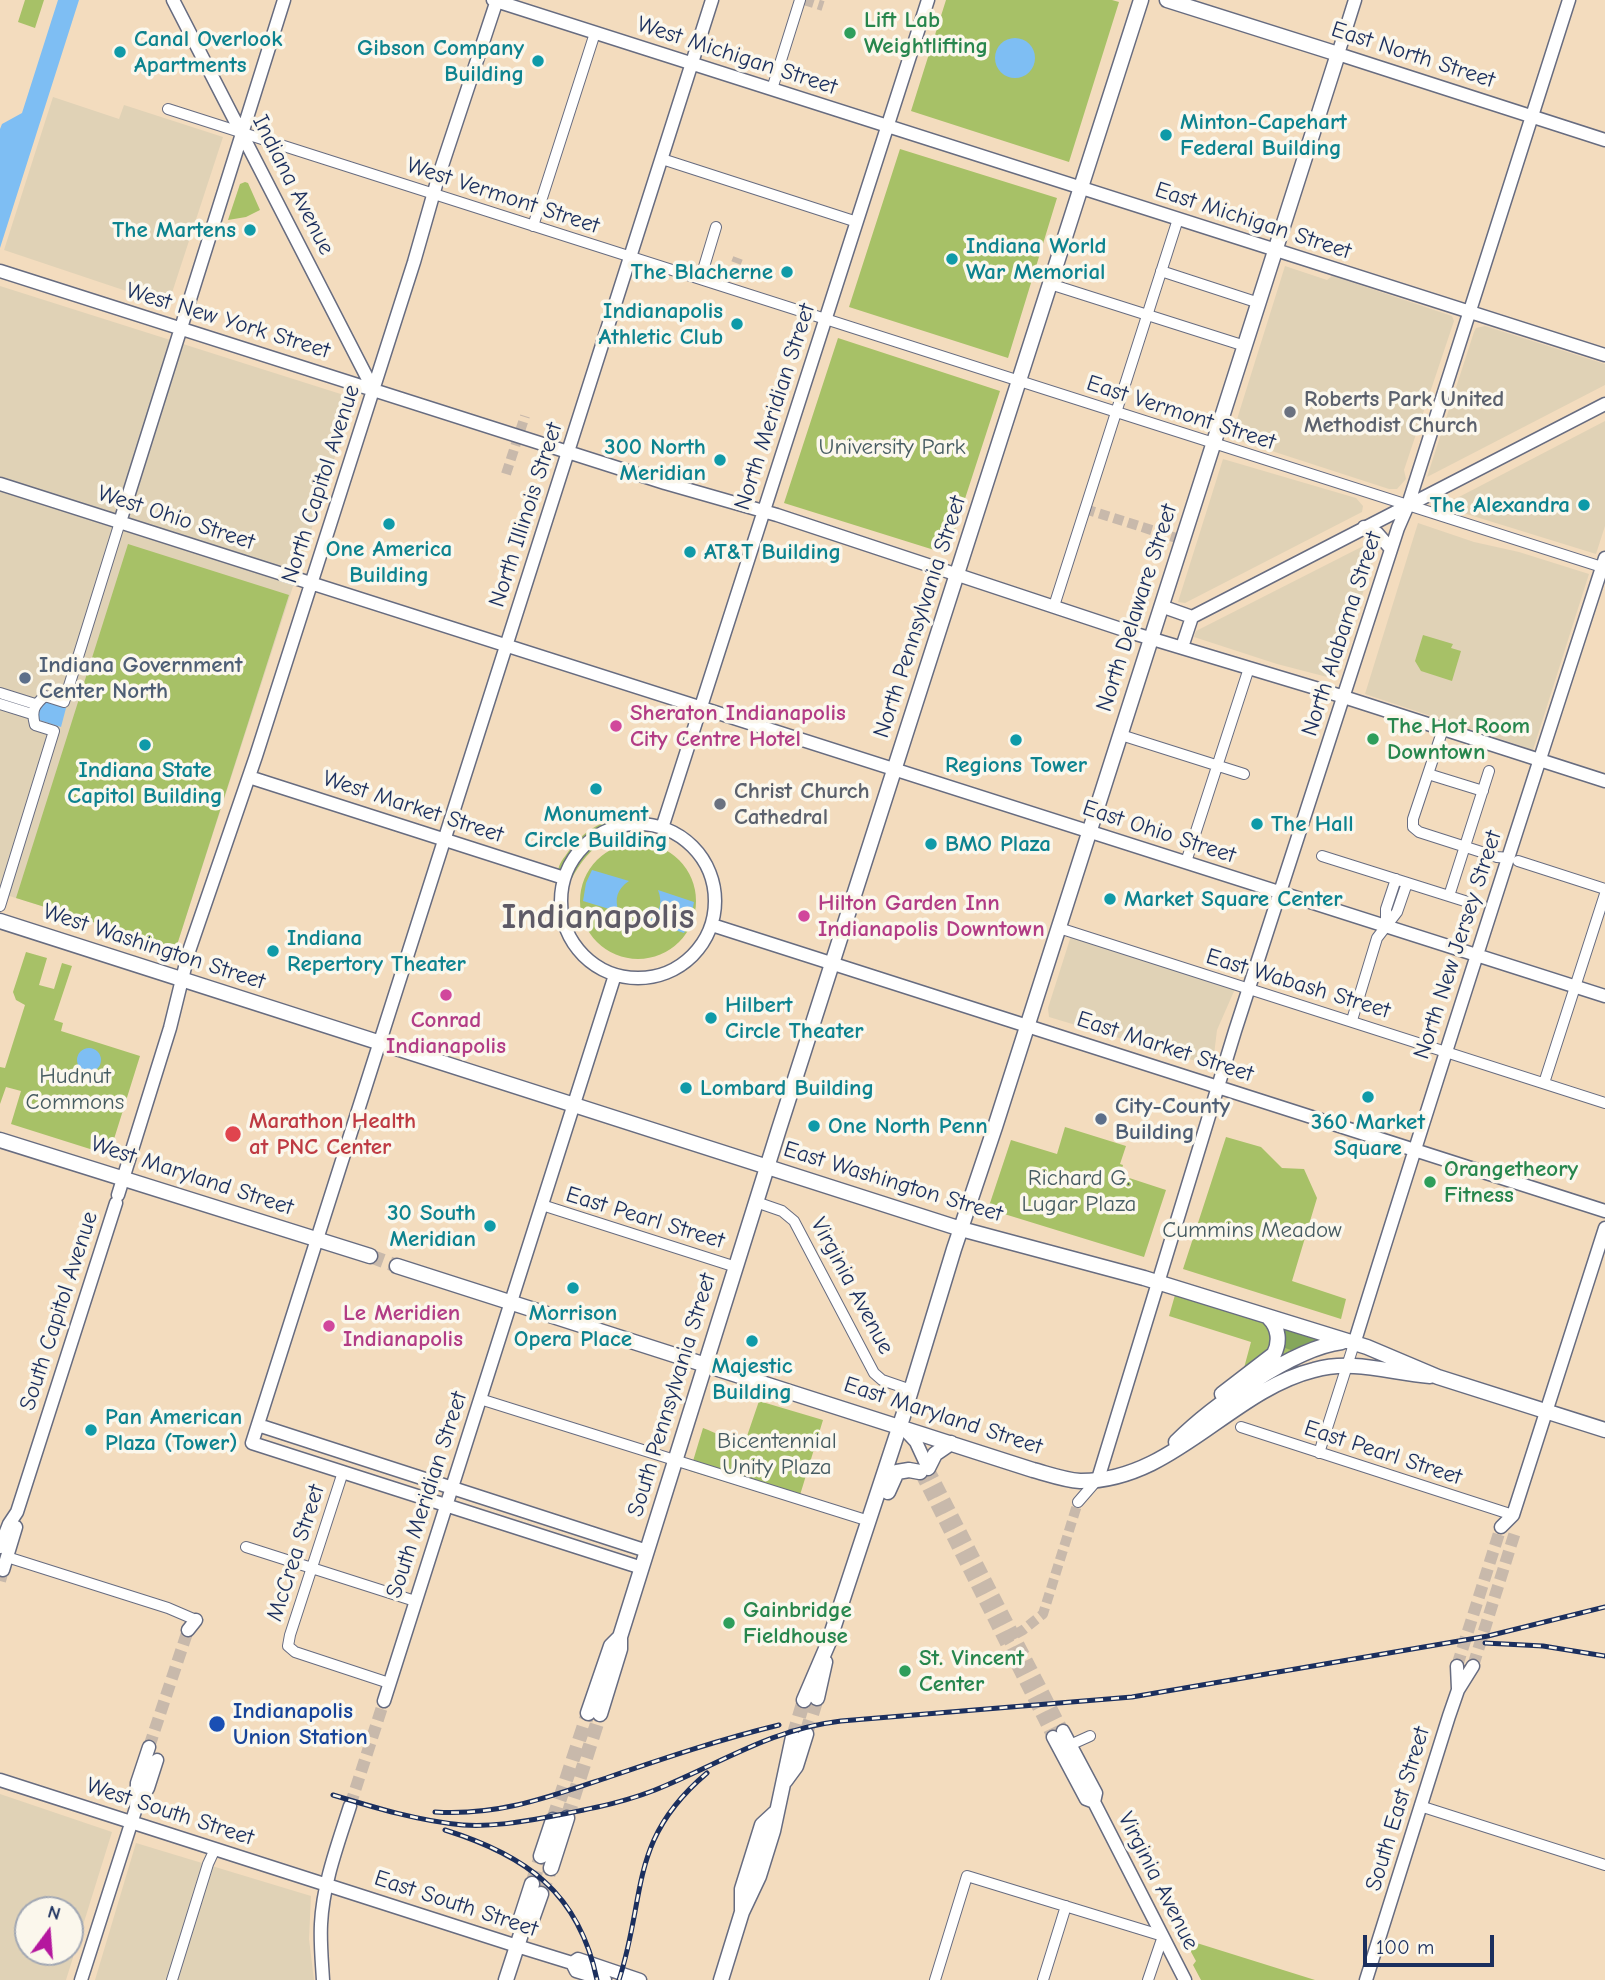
<!DOCTYPE html>
<html>
<head>
<meta charset="utf-8">
<style>
  body { margin:0 }
  #map { position:relative; width:1605px; height:1980px; overflow:hidden; background:#f3dcbe; font-family:"Comic Neue",sans-serif }
  canvas { display:block }
  .north { position:absolute; left:14px; top:1896px; width:70px; height:70px; box-sizing:border-box; background:#fbf7ec; border:2px solid #a1a7b3; border-radius:50%; rotate:16deg; font-size:19px; font-weight:700; line-height:28px; text-align:center; color:#1b2f5e }
  .north::after { content:''; display:block; margin:auto; width:24px; height:32px; background:#b5179e; clip-path:polygon(50% 0,100% 100%,50% 72%,0 100%) }
  .scale { position:absolute; left:1363px; top:1935px; width:131px; height:32px; box-sizing:border-box; border:4px solid #1b2f5e; border-top:0; padding-left:9px; font-size:21px; line-height:24px; white-space:nowrap; color:#1b2f5e; -webkit-text-stroke:5px #fbf7ec; paint-order:stroke }
</style>
</head>
<body>
<div id="map">
<canvas width="1605" height="1980"></canvas>
<div class="north">N</div>
<div class="scale">100 m</div>
</div>
<script>
const context = document.querySelector('canvas').getContext('2d');
context.lineJoin = 'round';
function fill(path, color) { context.fillStyle = color; context.fill(path, 'evenodd'); }
function stroke(path, color, width, dash) { context.strokeStyle = color; context.lineWidth = width; context.lineCap = dash ? 'butt' : 'round'; context.setLineDash(dash || []); context.stroke(path); }
function drawText(font, color, halo, rows, align = 'center') {
  context.font = font + ' "Comic Neue",sans-serif'; context.lineWidth = 7; context.setLineDash([]); context.textBaseline = 'middle'; context.strokeStyle = halo; context.fillStyle = color; for (const [text, x, y, turn = 0] of rows) {
    context.save(); context.translate(x, y); context.rotate((+turn || 0) * Math.PI / 180); context.textAlign = isNaN(turn) ? turn : align; if (halo) context.strokeText(text, 0, 0); context.fillText(text, 0, 0); context.restore();
  }
}
const built = new Path2D(`
  M53,97l66,22 5,-14 99,32 -55,168 -164,-55z
  M1285,266l42,14 5,-4 4,1 116,39 2,5 -50,149 2,9 -9,10h-8l-148,-48 -8,-9z
  M0,286l347,110 5,8 -176,544 -176,-55z
  M1485,326l120,38v21l-178,92 47,-145 2,-4z
  M1605,421v105l-9,28 -152,-47 2,-7 11,-2z
  M1223,459l133,39 7,8 -1,6 -177,91 -7,-1z
  M1418,523l56,19 45,10 70,22 -56,176 -168,-56z
  M1381,537l-46,142 -58,-15 -83,-27 2,-6z
  M1071,936l164,53 -18,41 -4,33 -4,2 -160,-48 -1,-9z
  M0,1794l112,38 -46,148h-66zM28,1910h42v42h-42z
  M136,1843l175,53 -2,43 5,41h-219z`);
const green = new Path2D(`
  M25,0h19l-9,28 -17,-6z
  M946,0h166l7,2 -50,160 -158,-51z
  M900,149l157,49 -49,160 -159,-51z
  M245,182l3,1 12,27 -14,7 -18,3 12,-36z
  M838,338l162,53 -53,163 -163,-51z
  M128,544l161,51 -113,353 -160,-50z
  M1423,635l30,9 -2,4 10,3 -9,30 -31,-10 -6,-10z
  M644,814c5,7 7,12 1,19 -33,-7 -58,17 -73,45l-4,1 -10,-8c1,-8 6,-13 10,-19 19,-27 44,-36 76,-38z
  M580 901a58 58 0 1 1 116 0a58 58 0 1 1-116 0Z
  M26,952l21,6 -8,27 15,4 8,-26 10,3 -18,54 9,3 -2,8 79,25 -31,99 -98,-31 10,-33 -15,-4 -6,17v-37l5,1 20,-63 -9,-5 -3,-8z
  M1065,1127l61,19 -6,18 3,1 -3,10 46,15 -22,67 -156,-48 23,-69 46,14z
  M1226,1137l35,10 21,21 22,1 13,29 -25,83 54,18 -5,20 -158,-50z
  M1175,1295l142,43 5,2 -43,19h-20l-15,9 7,-26 -82,-26z
  M759,1401l64,19 -23,75 -16,-5 -3,9 -91,-28 13,-43c14,5 26,13 42,14z
  M1184,1939l131,41h-114l-8,-15 3,-4z`);
const forest = new Path2D(`
  M1280,1327l37,11v1l-26,11 -9,-3z`);
const water = new Path2D(`
  M58,0h21l-79,248v-119l2,-5 20,-11z
  M995 58a20 20 0 1 1 40 0a20 20 0 1 1-40 0Z
  M42,701l24,7 -5,19 -25,-8z
  M592,870l37,11c-12,8 -15,18 -10,31l-36,-11 3,-18z
  M658,890l36,12 -3,16 -7,15 -36,-12c12,-7 15,-18 10,-31z
  M77 1060a12 12 0 1 1 24 0a12 12 0 1 1-24 0Z`);
const streetTunnel = new Path2D(`
  M804,0l19,6
  M736,263l2,-5
  M506,474l19,-58
  M1085,509l98,31
  M1003,1641l20,-11 20,-16 35,-112`);
const secondaryTunnel = new Path2D(`
  M928,1468l135,263
  M920,1472l133,265
  M0,1581l3,-11
  M1457,1666l44,-139
  M1473,1666l43,-137
  M149,1747l39,-117
  M350,1806l34,-105`);
const primaryTunnel = new Path2D(`
  M370,1256l27,10
  M806,1734l11,-36
  M793,1737l11,-37
  M567,1818l33,-104
  M553,1820l35,-107
  M532,1884l9,-28
  M541,1894l10,-26`);
const street = new Path2D(`
  M772,89l28,-89
  M168,109l1437,459
  M662,159l195,63
  M533,226l62,-193
  M703,270l13,-43
  M1161,271l98,32
  M1050,284l195,62
  M1054,606l124,-387
  M0,693l35,11
  M0,704l32,10
  M1443,729l-30,90v8l6,5 78,25 12,1
  M1121,735l123,39
  M1428,774l55,17
  M1322,856l149,47
  M1518,861l87,28
  M1186,862l63,-194
  M1449,896l40,-125
  M0,906l54,-175 -19,-6c-4,-14 -1,-20 10,-29l19,6 56,-180
  M1386,926v-17l10,-30
  M1059,928l546,175
  M1352,1020l25,-82 20,-26 10,-29
  M1544,1083l61,-189
  M756,1202l26,9 12,10 80,152 8,7 29,10
  M542,1205l194,62
  M480,1399l389,122
  M1241,1427l272,88
  M1319,1453l35,-109
  M343,1472l-53,163 -2,11 7,6 94,31
  M1078,1502l20,-23
  M246,1547l169,54
  M7,1557l161,51 28,12
  M1070,1745l20,-9
  M1420,1806l185,59
  M172,1980l36,-116 7,-15
  M935,1980l32,-104 196,60 -15,44
  M1043,1980l23,-74`);
const secondary = new Path2D(`
  M173,0l200,389
  M493,0l1112,355
  M1355,0l-17,54 267,86
  M0,271l665,212 112,32 359,119 186,56 283,91
  M0,484l1605,512
  M120,522l164,-522
  M1364,527l13,6 14,16
  M1161,606l31,11
  M1182,647l10,-30 413,-213
  M249,777l315,101
  M561 901a77 77 0 1 1 154 0a77 77 0 1 1-154 0Z
  M662,828l266,-828
  M712,925l893,286
  M118,1195l52,-167 19,-77 67,-195 158,-494 24,-84 59,-178
  M1354,1344c81,-262 166,-524 251,-786
  M258,1425l389,126
  M903,1428l13,14 12,26
  M1098,1479l137,-448 163,-503 10,-23 161,-505
  M1501,1527l12,-12 92,-287
  M0,1547l9,-23 8,-12 99,-309
  M642,1568l-390,-125 460,-1443
  M3,1570l13,-43
  M188,1630l8,-10
  M1457,1666l1,23
  M384,1701l231,-726
  M1063,1731l33,62 -2,9
  M1053,1737l33,62 8,3 91,178
  M0,1780l517,166 55,17 6,-4 62,21
  M138,1805l10,-17 9,-28
  M572,1963l4,8 29,9
  M81,1980l55,-172 1,-25 12,-36
  M323,1980c-1,-18 -3,-37 -2,-56 2,-41 17,-80 29,-118
  M1366,1980l83,-264 9,-26 15,-24`);
const primary = new Path2D(`
  M0,921l961,308 183,49 223,69 71,30 167,53
  M0,1140l370,116
  M397,1266l636,204c15,4 31,10 47,11 92,1 150,-90 234,-111 39,-11 77,3 116,6
  M1222,1394l52,-40c6,-12 5,-26 -5,-36
  M1176,1442c35,-35 117,-94 166,-100
  M928,1468l7,-14 16,-11
  M888,1492l9,-20 12,-2 11,2
  M817,1698l8,-36
  M804,1700l24,-56 77,-234 49,-161 41,-122 343,-1073 -171,-54
  M588,1713l23,-67 9,-9
  M600,1714l20,-65v-12l159,-508 362,-1129
  M785,1781l11,-15 10,-32
  M541,1856l12,-36
  M551,1868l16,-50
  M742,1910v-21l20,-64 13,-12
  M522,1931l-2,-10 12,-37
  M506,1980l16,-49 8,-6 11,-31
  M721,1980l21,-68 17,-36 14,-45 20,-94`);
const rail = new Path2D(`
  M1485,1643l58,3 62,10
  M333,1795c43,13 86,26 130,30 29,2 58,-3 85,-8 41,-8 81,-15 119,-32 61,-26 107,-56 174,-64l291,-24 356,-61 117,-29
  M435,1812c64,4 114,-15 174,-35 56,-19 112,-38 170,-52
  M445,1830c80,25 134,62 152,150
  M619,1980c28,-87 9,-140 88,-207`);
const markers = [
  [850,33,7,"#2e9e5b"],
  [120,52,7,"#0f9aa8"],
  [538,61,7,"#0f9aa8"],
  [1166,135,7,"#0f9aa8"],
  [250,230,7,"#0f9aa8"],
  [952,259,7,"#0f9aa8"],
  [787,272,7,"#0f9aa8"],
  [737,324,7,"#0f9aa8"],
  [1290,412,7,"#6b7280"],
  [720,460,7,"#0f9aa8"],
  [1584,505,7,"#0f9aa8"],
  [389,524,7,"#0f9aa8"],
  [690,552,7,"#0f9aa8"],
  [25,678,7,"#5c6f8a"],
  [616,726,7,"#d1479c"],
  [1373,739,7,"#2e9e5b"],
  [1016,740,7,"#0f9aa8"],
  [145,745,7,"#0f9aa8"],
  [596,789,7,"#0f9aa8"],
  [720,804,7,"#6b7280"],
  [1257,824,7,"#0f9aa8"],
  [931,844,7,"#0f9aa8"],
  [1110,899,7,"#0f9aa8"],
  [804,916,7,"#d1479c"],
  [273,951,7,"#0f9aa8"],
  [446,995,7,"#d1479c"],
  [711,1018,7,"#0f9aa8"],
  [686,1088,7,"#0f9aa8"],
  [1368,1097,7,"#0f9aa8"],
  [1101,1119,7,"#5c6f8a"],
  [814,1126,7,"#0f9aa8"],
  [233,1134,9,"#e0444e"],
  [1430,1182,7,"#2e9e5b"],
  [490,1226,7,"#0f9aa8"],
  [573,1288,7,"#0f9aa8"],
  [329,1326,7,"#d1479c"],
  [752,1341,7,"#0f9aa8"],
  [91,1430,7,"#0f9aa8"],
  [729,1623,7,"#2e9e5b"],
  [905,1671,7,"#2e9e5b"],
  [217,1724,9,"#1a4fb4"]
];
const leisureNames = [
  ["Lift Lab",864,20],
  ["Weightlifting",864,46],
  ["The Hot Room",1387,726],
  ["Downtown",1387,752],
  ["Orangetheory",1444,1169],
  ["Fitness",1444,1195],
  ["Gainbridge",743,1610],
  ["Fieldhouse",743,1636],
  ["St. Vincent",919,1658],
  ["Center",919,1684]
];
const cultureNames = [
  ["Canal Overlook",134,39],
  ["Apartments",134,65],
  ["Gibson Company",524,48,"right"],
  ["Building",524,74,"right"],
  ["Minton-Capehart",1180,122],
  ["Federal Building",1180,148],
  ["The Martens",236,230,"right"],
  ["Indiana World",966,246],
  ["War Memorial",966,272],
  ["The Blacherne",773,272,"right"],
  ["Indianapolis",723,311,"right"],
  ["Athletic Club",723,337,"right"],
  ["300 North",706,447,"right"],
  ["Meridian",706,473,"right"],
  ["The Alexandra",1570,505,"right"],
  ["One America",389,549,"center"],
  ["Building",389,575,"center"],
  ["AT&T Building",704,552],
  ["Regions Tower",1016,765,"center"],
  ["Indiana State",145,770,"center"],
  ["Capitol Building",145,796,"center"],
  ["Monument",596,814,"center"],
  ["Circle Building",596,840,"center"],
  ["The Hall",1271,824],
  ["BMO Plaza",945,844],
  ["Market Square Center",1124,899],
  ["Indiana",287,938],
  ["Repertory Theater",287,964],
  ["Hilbert",725,1005],
  ["Circle Theater",725,1031],
  ["Lombard Building",700,1088],
  ["360 Market",1368,1122,"center"],
  ["Square",1368,1148,"center"],
  ["One North Penn",828,1126],
  ["30 South",476,1213,"right"],
  ["Meridian",476,1239,"right"],
  ["Morrison",573,1313,"center"],
  ["Opera Place",573,1339,"center"],
  ["Majestic",752,1366,"center"],
  ["Building",752,1392,"center"],
  ["Pan American",105,1417],
  ["Plaza (Tower)",105,1443]
];
const streetNames = [
  ["East North Street",1413,55,18],
  ["West Michigan Street",737,56,18],
  ["Indiana Avenue",293,185,63],
  ["West Vermont Street",503,196,18],
  ["East Michigan Street",1253,221,18],
  ["West New York Street",228,321,17],
  ["North Meridian Street",775,407,-72],
  ["East Vermont Street",1181,413,18],
  ["North Capitol Avenue",321,484,-72],
  ["North Illinois Street",526,515,-72],
  ["West Ohio Street",176,518,18],
  ["North Delaware Street",1137,608,-72],
  ["North Pennsylvania Street",920,617,-72],
  ["North Alabama Street",1342,634,-72],
  ["West Market Street",413,807,18],
  ["East Ohio Street",1159,832,18],
  ["North New Jersey Street",1458,945,-72],
  ["West Washington Street",154,947,18],
  ["East Wabash Street",1298,984,17],
  ["East Market Street",1165,1047,18],
  ["West Maryland Street",192,1176,18],
  ["East Washington Street",893,1182,17],
  ["East Pearl Street",645,1218,17],
  ["Virginia Avenue",852,1286,62],
  ["South Capitol Avenue",59,1311,-72],
  ["South Pennsylvania Street",672,1395,-73],
  ["East Maryland Street",943,1416,18],
  ["East Pearl Street",1383,1453,18],
  ["South Meridian Street",427,1495,-72],
  ["McCrea Street",296,1553,-72],
  ["South East Street",1398,1809,-73],
  ["West South Street",170,1812,18],
  ["Virginia Avenue",1158,1881,63],
  ["East South Street",456,1904,18]
];
const worshipNames = [
  ["Roberts Park United",1304,399],
  ["Methodist Church",1304,425],
  ["Christ Church",734,791],
  ["Cathedral",734,817]
];
const parkNames = [
  ["University Park",892,447],
  ["Hudnut",75,1076],
  ["Commons",75,1102],
  ["Richard G.",1079,1178],
  ["Lugar Plaza",1079,1204],
  ["Cummins Meadow",1252,1230],
  ["Bicentennial",777,1441],
  ["Unity Plaza",777,1467]
];
const serviceNames = [
  ["Indiana Government",39,665],
  ["Center North",39,691],
  ["City-County",1115,1106],
  ["Building",1115,1132]
];
const hotelNames = [
  ["Sheraton Indianapolis",630,713],
  ["City Centre Hotel",630,739],
  ["Hilton Garden Inn",818,903],
  ["Indianapolis Downtown",818,929],
  ["Conrad",446,1020,"center"],
  ["Indianapolis",446,1046,"center"],
  ["Le Meridien",343,1313],
  ["Indianapolis",343,1339]
];
const healthNames = [
  ["Marathon Health",249,1121],
  ["at PNC Center",249,1147]
];
const transitNames = [
  ["Indianapolis",233,1711],
  ["Union Station",233,1737]
];
const townNames = [
  ["Indianapolis",598,918]
];
fill(built, '#e0d2b6');
fill(green, '#a7c167');
fill(forest, '#85a75c');
fill(water, '#7ebef3');
stroke(streetTunnel, '#c8b9ab', 10, [10, 5]);
stroke(secondaryTunnel, '#c8b9ab', 12, [12, 6]);
stroke(primaryTunnel, '#c8b9ab', 14, [14, 7]);
stroke(street, '#676c80', 12);
stroke(secondary, '#676c80', 15);
stroke(primary, '#676c80', 17);
stroke(street, '#fff', 10);
stroke(secondary, '#fff', 12);
stroke(primary, '#fff', 14);
stroke(rail, '#1b2f5e', 5);
stroke(rail, '#fbf7ec', 2.5, [8]);
for (const [x, y, r, color] of markers) { const dot = new Path2D(); dot.arc(x, y, r, 0, 2 * Math.PI); context.fillStyle = color; context.fill(dot); stroke(dot, '#fbf7ec', 2.5); }
drawText('bold 23px', '#27864d', '#fbf7ec', leisureNames, 'left');
drawText('bold 23px', '#0d838f', '#fbf7ec', cultureNames, 'left');
drawText('23px', '#1b2f5e', '#fbf7ec', streetNames);
drawText('bold 23px', '#5b616d', '#fbf7ec', worshipNames, 'left');
drawText('23px', '#455b61', '#fbf7ec', parkNames);
drawText('bold 23px', '#4e5e75', '#fbf7ec', serviceNames, 'left');
drawText('bold 23px', '#b23c85', '#fbf7ec', hotelNames, 'left');
drawText('bold 23px', '#be3a42', '#fbf7ec', healthNames, 'left');
drawText('bold 23px', '#164399', '#fbf7ec', transitNames, 'left');
drawText('bold 37px', '#5e5a66', '#fbf7ec', townNames);
</script>
</body>
</html>
